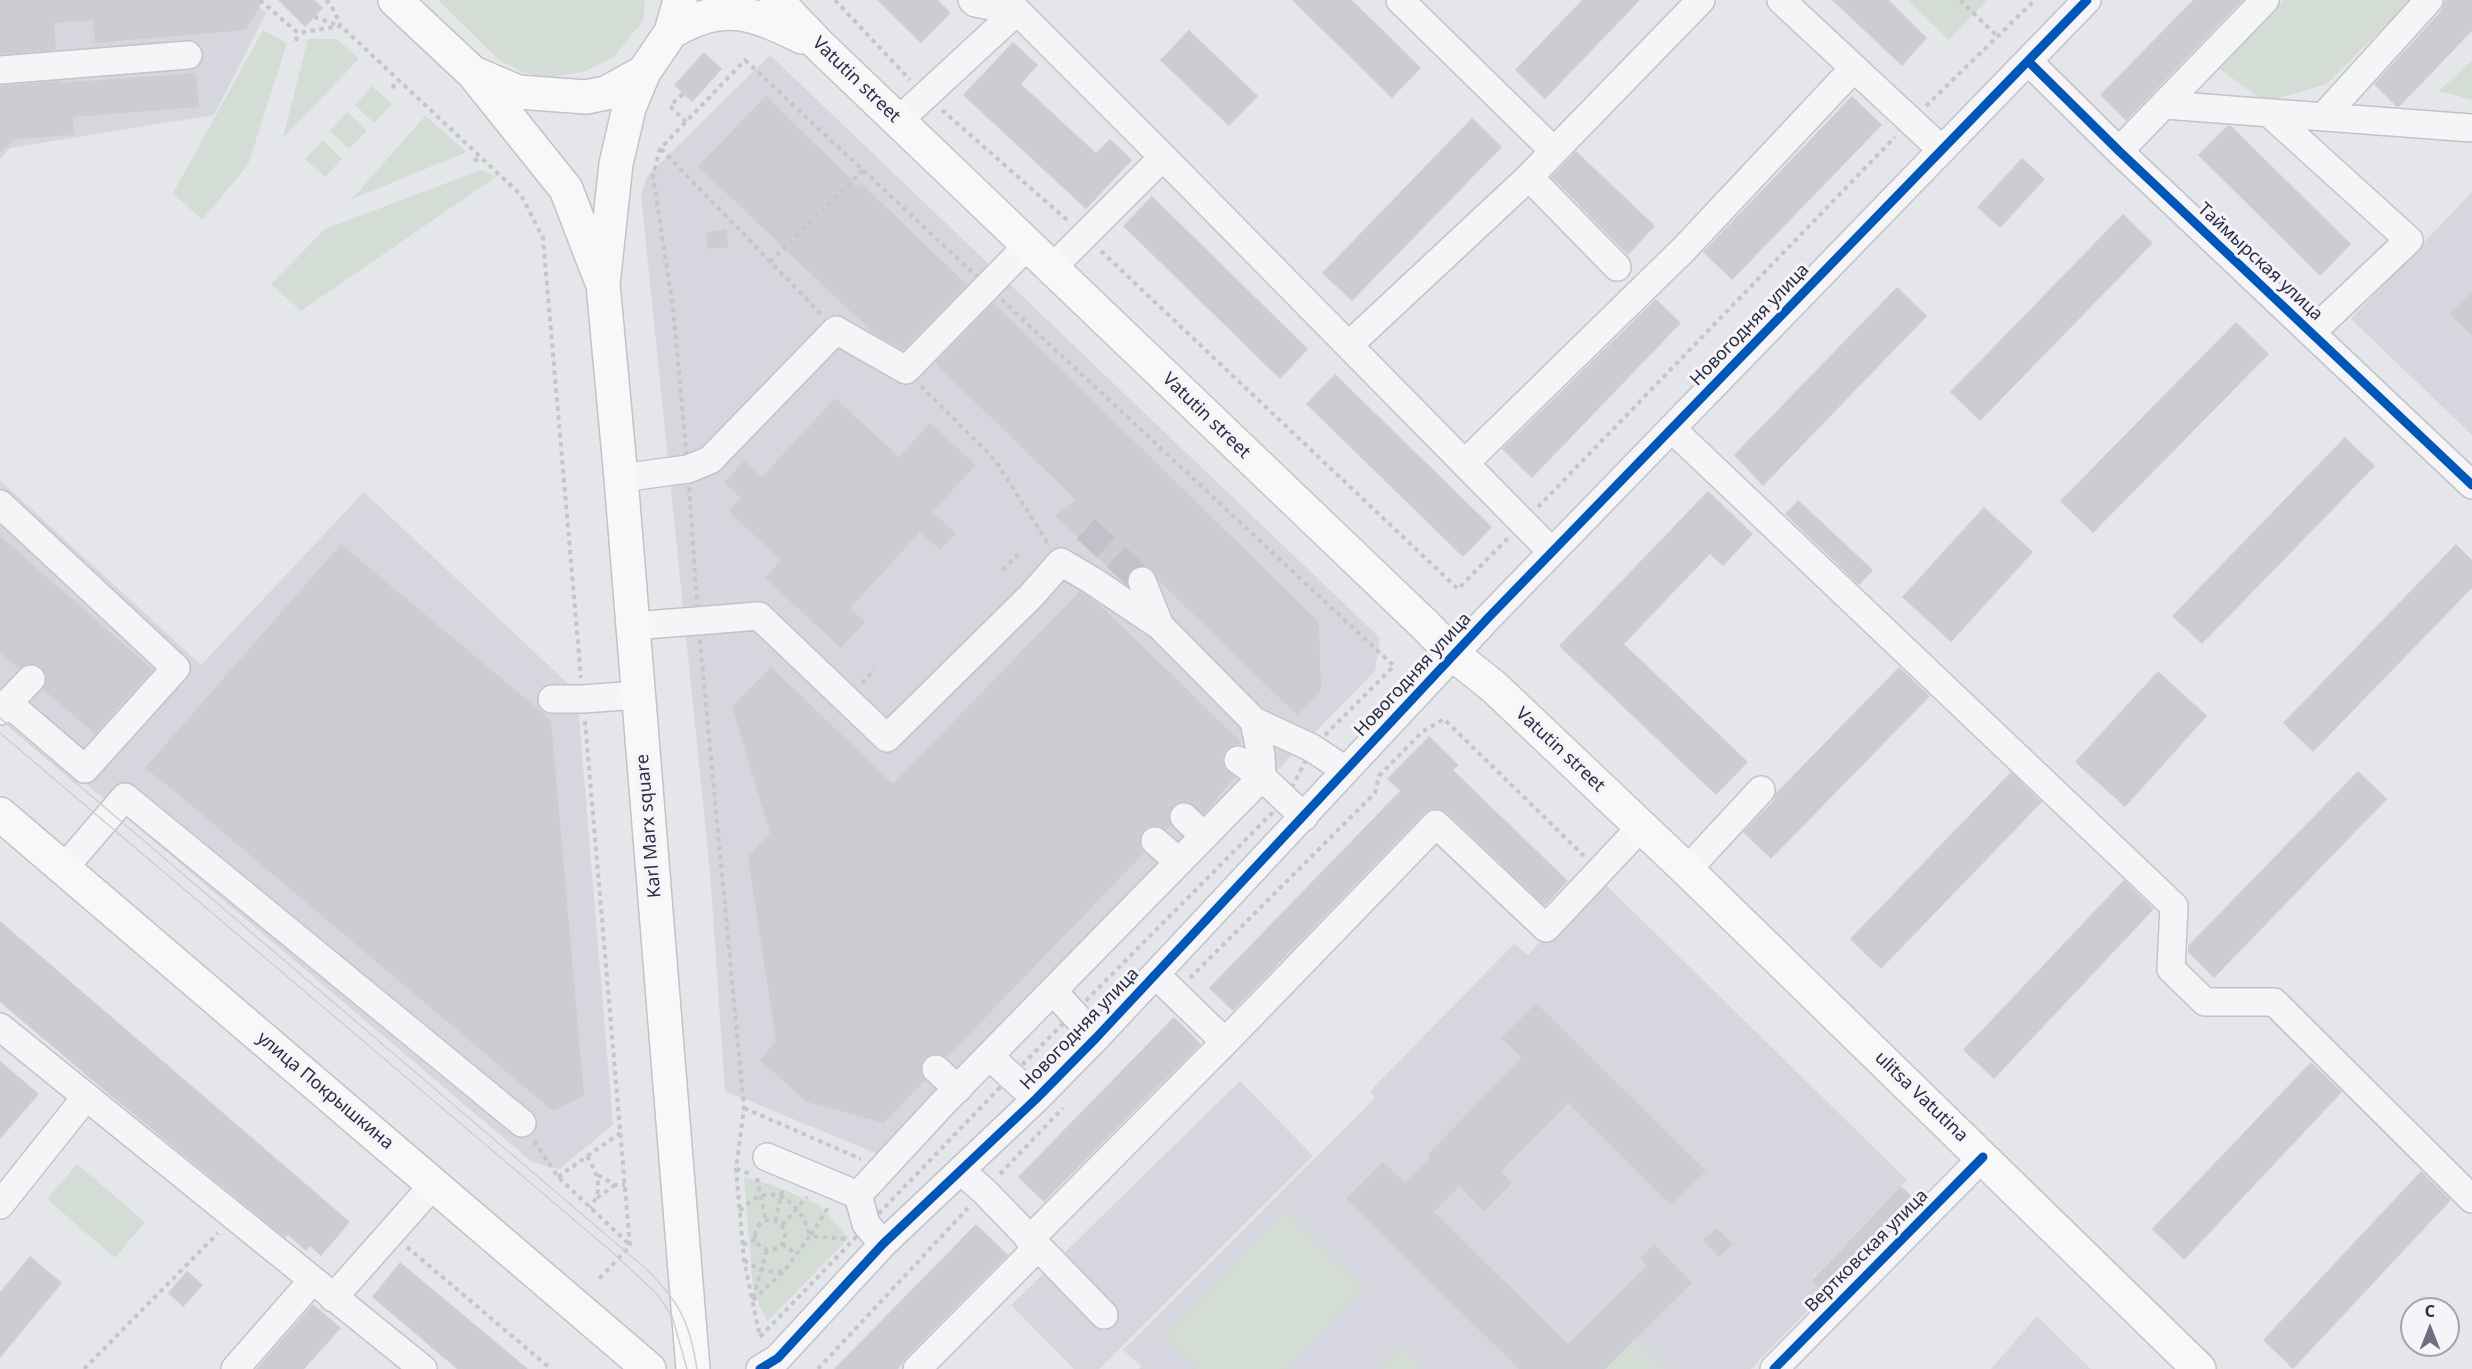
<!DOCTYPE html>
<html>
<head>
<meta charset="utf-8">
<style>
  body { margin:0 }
  #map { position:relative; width:2472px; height:1369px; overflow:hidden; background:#e5e6ea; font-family:"Noto Sans",sans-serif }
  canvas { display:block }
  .north { position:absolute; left:2400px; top:1297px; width:60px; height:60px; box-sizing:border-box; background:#f4f4f9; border:2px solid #a4a4b1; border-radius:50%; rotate:0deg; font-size:16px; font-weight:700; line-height:24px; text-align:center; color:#2c2d44 }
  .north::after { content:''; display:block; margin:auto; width:21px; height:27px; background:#6d6e7e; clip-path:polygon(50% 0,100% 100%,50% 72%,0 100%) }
</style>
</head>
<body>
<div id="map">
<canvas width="2472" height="1369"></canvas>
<div class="north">С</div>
</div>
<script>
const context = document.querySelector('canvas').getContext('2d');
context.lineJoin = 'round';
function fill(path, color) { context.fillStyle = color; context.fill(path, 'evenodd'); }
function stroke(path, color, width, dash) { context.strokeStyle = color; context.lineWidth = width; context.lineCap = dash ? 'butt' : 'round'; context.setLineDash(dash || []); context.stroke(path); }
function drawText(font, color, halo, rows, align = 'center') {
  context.font = font + ' "Noto Sans",sans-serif'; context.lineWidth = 6; context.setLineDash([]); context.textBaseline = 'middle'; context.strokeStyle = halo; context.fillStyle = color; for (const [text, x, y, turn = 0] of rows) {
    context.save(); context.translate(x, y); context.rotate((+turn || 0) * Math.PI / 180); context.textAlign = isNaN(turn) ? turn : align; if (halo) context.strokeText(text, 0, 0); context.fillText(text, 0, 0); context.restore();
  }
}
const built = new Path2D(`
  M0,0h253l13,13 -52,102 -204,33 -10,11z
  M770,55l610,583 -5,33 -480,490 -170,-70 -15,-219 -69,-677 6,-19z
  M2472,192v243l-121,-116z
  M0,480l201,185 163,-173 213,200 36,433 -54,44 -27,-7 -532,-451z
  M1599,878l308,302 -95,99 12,15 -73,75h-612l2,-3 -18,-16 252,-252 -5,-7 144,-147 14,11z
  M1240,1081l73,75 -214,213h-25l-63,-64z
  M2037,1316l54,53h-100z`);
const green = new Path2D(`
  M438,0h207l-2,21 -30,37 -30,14 -32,5 -28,-4 -25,-14z
  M1908,0h79l-38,40z
  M2283,0h128l-84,84 -62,18 -48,-35z
  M263,30l24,13 -39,122 -46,55 -29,-27z
  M308,39h29l22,20 -76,79z
  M2472,61v39l-33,-9z
  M372,86l20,18 -18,19 -19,-18z
  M347,112l20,19 -18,18 -19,-18z
  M425,116l42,36 -115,47z
  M323,140l19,19 -17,18 -20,-18z
  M481,170l16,6 -196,135 -30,-27 54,-55z
  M77,1164l68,58 -30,36 -68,-59z
  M744,1177l28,8 46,19 31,34 -82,84 -14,-33z
  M1285,1212l79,76 -78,81h-89l-33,-32z
  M1634,1340l31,29h-60z
  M1396,1352h10l17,17h-45z`);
const building = new Path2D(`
  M0,0h263l-17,30 -151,13 -2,-23 -39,3 2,27 -56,4z
  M278,0h36l9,8 -18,19z
  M877,0h61l13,13 -30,30z
  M1292,0h60l69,68 -29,30z
  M1582,0h58l-95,99 -30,-29z
  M1832,0h57l38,38 -25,28z
  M2193,0h50l-117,121 -26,-26z
  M2445,0h27v31l-73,76h-2l-23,-23 67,-73z
  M1189,30l69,66 -29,30 -69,-66z
  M1013,42l25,23 -17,19 75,69 14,-14 22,21 -46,49 -123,-114z
  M704,52l18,17 -30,33 -18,-17z
  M196,73l3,34 -126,10 1,18 -59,4 -15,14v-67l58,-5v2z
  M766,96l92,90 3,-3 106,102 -64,65 -29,-16 -176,-168z
  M1852,96l30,29 -150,155 -29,-28z
  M1472,118l30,29 -150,154 -30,-28z
  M2228,125l3,1 120,118 -31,32 -122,-121z
  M1576,151l79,75 -27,29 -77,-78z
  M2022,158l23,21 -45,49 -23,-21z
  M1152,196l156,153 -28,30 -157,-153z
  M2123,214l30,29 -173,178 -30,-29z
  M726,229l3,18 -21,2 -2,-17z
  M1897,287l30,29 -164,170 -29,-31z
  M2472,292v43l-22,-21z
  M1656,299l25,24 -149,155 -30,-29z
  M993,303l326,319 2,68 -24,25 -138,-134 -7,-12 -7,-3 -9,1 -7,5 -2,13 -72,-69 21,-16 -141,-137z
  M2236,322l33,32 -176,179 -33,-32z
  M1335,374l157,153 -29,30 -157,-153z
  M835,398l64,59 31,-34 46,42 -44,47 24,21 -16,17 -20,-18 -70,76 15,14 -24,26 -76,-70 16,-18 -53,-49 13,-13 -17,-15 20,-22 18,16z
  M2345,437l30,29 -173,178 -30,-28z
  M1708,491l45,43 -30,32 -13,-12 -86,90 124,118 -32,33 -157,-149z
  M1798,500l75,70 -14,15 -74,-71z
  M1984,507l49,45 -82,90 -49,-45z
  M0,536l153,134 -58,64 -52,-45 3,-7v-7l-5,-8 -6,-3h-8l-8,5 -19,-17z
  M341,544l210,176 33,376 -31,15 -380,-321 -28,-22z
  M2456,544l16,16v28l-159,164 -30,-29z
  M1080,591l19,13 141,137 -1,3 -7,2 -6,4 -4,8 2,9 11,10 -31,37 -16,-12h-8l-7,4 -4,7 2,12 -5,5 -9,-4h-8l-5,4 -4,9v8l4,6 -197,204 -8,-3h-8l-6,4 -4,8v7l4,7 -41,43 -77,-21 -47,-42 16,-19 -28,-184 22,-24 -38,-126 39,-40 122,117z
  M1899,667l31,29 -159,163 -28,-27 30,-31 3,-8z
  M2158,671l49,45 -82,91 -50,-45z
  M1429,736l30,29 -6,5 115,111 -23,25 -98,-93 -8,-4h-8l-6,4 -192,198 -24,-23 191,-197 -13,-12z
  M2358,771l29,28 -173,179 -26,-26v-6z
  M2011,772l31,30 -161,167 -31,-30z
  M2124,880l30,29 -160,170 -31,-29z
  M0,921l350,301 -29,34 -11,-10 -4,5 -18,-16 -3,3 -174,-142 -111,-94z
  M1536,1003l170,168 -35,34 -103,-102 -67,68 11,12 -28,28 -25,-25 -25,26 134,132 79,-78 -7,-8 14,-14 38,39 -87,86h-86l-173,-170 37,-37 22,21 25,-25 -3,-3 95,-97 -21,-20z
  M1174,1017l27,27 -157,158 -26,-25z
  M0,1061l39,33 -39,45z
  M2311,1062l31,30 -158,168 -32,-31z
  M2421,1171l30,29 -158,169 -30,-29z
  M1901,1186l15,14 -92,94 -12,-14z
  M976,1224l32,31 -102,103 -8,11h-64z
  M1717,1228l16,16 -14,13 -16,-17z
  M30,1256l32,27 -62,75v-66z
  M400,1262l128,107h-71l-85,-72z
  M187,1271l16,14 -20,22 -15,-14z
  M313,1304l28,24 -37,41h-48z`);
const minorTunnel = new Path2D(`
  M1086,529l56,52`);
const path = new Path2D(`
  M260,0l38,33 43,-7 180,169 22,43 38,440
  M326,0l5,5 10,21
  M835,0l75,80
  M1960,0l38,37
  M314,17l26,9
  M296,41l2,-8
  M745,60l649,606 -82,82 -26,51 -275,277 -251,261 -16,-77 -8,-91 8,-61 -46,-488 -10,-151 -15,-161 -20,-132 7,-27z
  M392,88l7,-8
  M683,94l-13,12 16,16
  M1926,106l109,-106
  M942,110l125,110
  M661,149l160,165
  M474,161l7,-4
  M1101,251l357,338 50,-51
  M770,262l93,-92
  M921,386l74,74 54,85
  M1538,507l357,-370
  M1003,570l15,-16
  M862,683l13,-14
  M585,721l45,525 -33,35
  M1190,978l185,-185 4,-17 43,-44 22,-13 140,137
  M744,1108l117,51
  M534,1141l24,36 72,68
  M587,1156c11,19 17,33 3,52
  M736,1169l15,5
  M1000,1174l63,-66
  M598,1175l17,10h10
  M558,1177l62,-44
  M757,1178l9,43
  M597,1198l18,-13
  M740,1211c30,-34 61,-10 70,25
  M755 1235a15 15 0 1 1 30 0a15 15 0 1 1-30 0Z
  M775,1221l8,-34
  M782,1225l25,-28
  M811,1235l18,-29
  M782,1244l14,10
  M743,1245l13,-6
  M407,1247l144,122
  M744,1260c12,9 24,13 40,11
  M753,1298l14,-48
  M753,1300l31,-29 26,-35 38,3
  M84,1369l134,-136
  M818,1369l150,-161`);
const minor = new Path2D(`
  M972,0l3,3 42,8
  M1400,0l154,151
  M1781,0l161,150
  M2028,61l91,90 353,334
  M0,70l188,-15
  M2165,105l307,23
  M2269,113l140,127 -98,93
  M2323,117l106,-117
  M898,121l119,-110 146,146
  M2119,151l146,-151
  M1529,177l88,90
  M1051,269l112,-112 389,395
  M1349,345l180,-168 172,-177
  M1672,429l502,477 -3,63 34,33h69l198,197
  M1465,463l219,-214 170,-181
  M621,478l67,-9 22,-9 126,-130 70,40 121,-124
  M0,504l176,164 -91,101 -77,-66
  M1142,581l18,45
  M633,626l126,-10 128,122 144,-142 30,-34 32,19 67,45 94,95 58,27 33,22
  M552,699h31l55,-4
  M0,711l31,-32
  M1238,760l24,17 42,40
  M1184,817l20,19
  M1155,841l24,21
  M64,868l61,-71 397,326
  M1687,870l74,-80
  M1156,975l69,67
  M1053,991l43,47
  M0,1027l423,342
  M989,1056l47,43
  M936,1069l22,20
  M767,1157l91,38
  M961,1171l23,20 120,124
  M0,1205l86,-108
  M1029,1240l196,-198 211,-218 110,104 95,-101
  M883,1244l-17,-20 -8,-29 86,-93 318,-325 -1,-22 -7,-34
  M333,1298l101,-114
  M235,1369l77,-88
  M760,1369l18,-11 105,-114 153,-145 60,-61 392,-420 599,-618
  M917,1369l120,-121
  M1774,1369l209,-212`);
const major = new Path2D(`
  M395,0l78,73 93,116 35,91
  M680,0l-9,32 -27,40 -15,36 -13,56 -13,120 18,194 72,891
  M776,0l43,45 607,581 28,29 40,32 193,183 512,499
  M671,32c52,-31 80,-20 131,5
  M478,75l40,17 68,5 20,-4 38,-21
  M0,814l649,555`);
const tram = new Path2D(`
  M0,718l645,550c34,32 45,55 52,101
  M0,733l612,519 45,42 15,22 15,53`);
const cycleway = new Path2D(`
  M2028,61l91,90 353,334
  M760,1369l18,-11 105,-114 153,-145 60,-61 392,-420 599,-618
  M1774,1369l209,-212`);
const streetNames = [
  ["Vatutin street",856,80,44],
  ["Таймырская улица",2260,262,43],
  ["Новогодняя улица",1750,325,-46],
  ["Vatutin street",1206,416,44],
  ["Новогодняя улица",1413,675,-47],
  ["Vatutin street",1560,750,43],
  ["Karl Marx square",649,826,-95],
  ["Новогодняя улица",1080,1029,-46],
  ["улица Покрышкина",325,1091,40],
  ["ulitsa Vatutina",1921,1097,44],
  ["Вертковская улица",1867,1251,-45]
];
fill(built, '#d6d7de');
fill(green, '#d3ddd6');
fill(building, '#cccdd2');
stroke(minorTunnel, '#c0c1c9', 27, [27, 14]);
stroke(minor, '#c2c3c8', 30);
stroke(major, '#c2c2c8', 36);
stroke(path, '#c5c5ca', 4, [4.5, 4.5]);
stroke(minor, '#f5f5f7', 27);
stroke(major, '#f8f8f8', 33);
stroke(tram, '#cfcfd2', 1.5);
stroke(cycleway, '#0057b8', 9);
drawText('18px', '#2c2d44', '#f4f4f9', streetNames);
</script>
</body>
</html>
